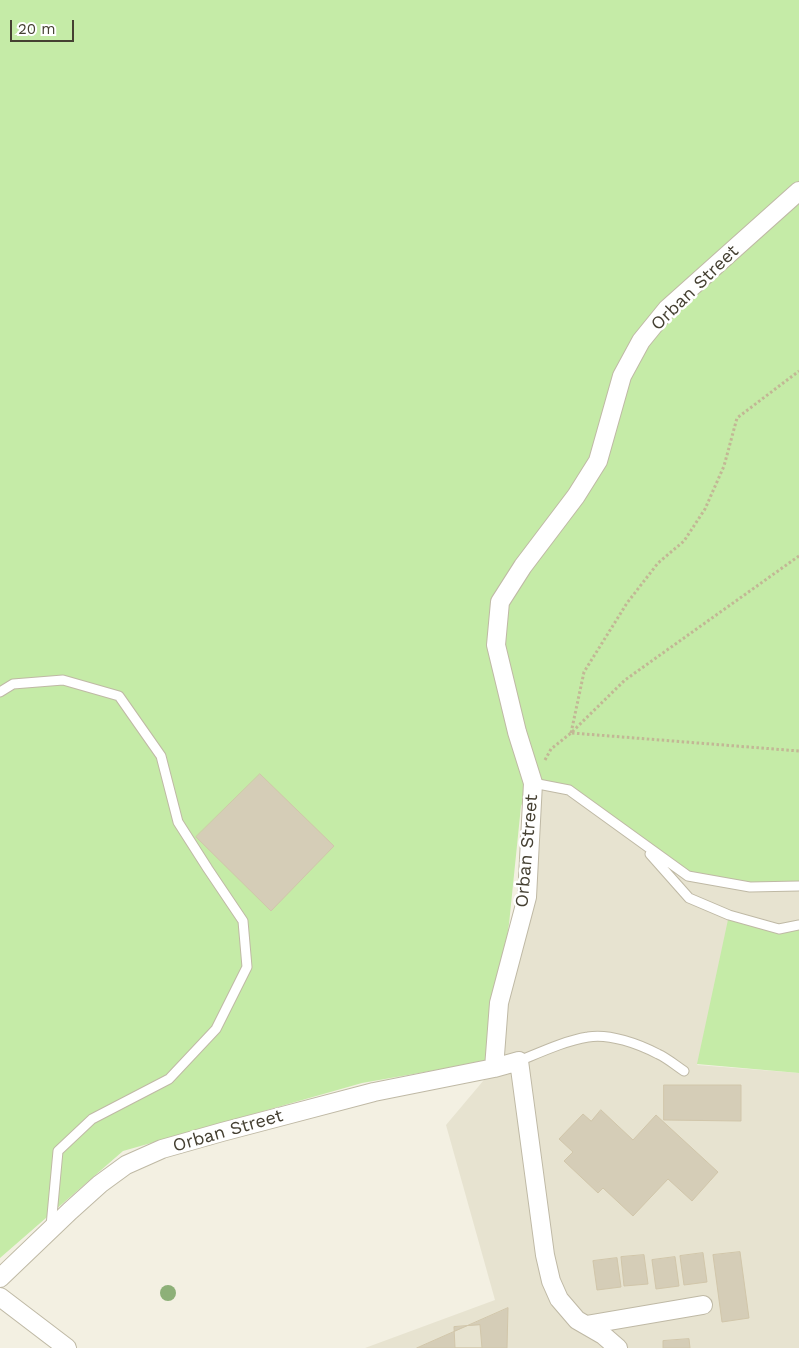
<!DOCTYPE html>
<html>
<head>
<meta charset="utf-8">
<style>
  body { margin:0 }
  #map { position:relative; width:799px; height:1348px; overflow:hidden; background:#f3f0e2; font-family:"Work Sans",sans-serif }
  canvas { display:block }
  .scale { position:absolute; left:10px; top:20px; width:64px; height:22px; box-sizing:border-box; border:2px solid #454032; border-top:0; padding-left:6px; font-size:15px; line-height:18px; white-space:nowrap; color:#454032; -webkit-text-stroke:4px #fff; paint-order:stroke }
</style>
</head>
<body>
<div id="map">
<canvas width="799" height="1348"></canvas>
<div class="scale">20 m</div>
</div>
<script>
const context = document.querySelector('canvas').getContext('2d');
context.lineJoin = 'round';
function fill(path, color) { context.fillStyle = color; context.fill(path, 'evenodd'); }
function stroke(path, color, width, dash) { context.strokeStyle = color; context.lineWidth = width; context.lineCap = dash ? 'butt' : 'round'; context.setLineDash(dash || []); context.stroke(path); }
function drawText(font, color, halo, rows, align = 'center') {
  context.font = font + ' "Work Sans",sans-serif'; context.lineWidth = 5; context.setLineDash([]); context.textBaseline = 'middle'; context.strokeStyle = halo; context.fillStyle = color; for (const [text, x, y, turn = 0] of rows) {
    context.save(); context.translate(x, y); context.rotate((+turn || 0) * Math.PI / 180); context.textAlign = isNaN(turn) ? turn : align; if (halo) context.strokeText(text, 0, 0); context.fillText(text, 0, 0); context.restore();
  }
}
const residential = new Path2D(`
  M533,783l36,7 230,96v39l-102,140 102,8v275h-434l130,-48 -49,-175 48,-57z`);
const green = new Path2D(`
  M0,0h799v886l-49,1 -62,-11 -119,-86 -36,-7 -12,23 -12,118 -21,137 -126,22 -239,68 -123,107z
  M729,915l50,14 20,-4v148l-102,-9z`);
const building = new Path2D(`
  M260,774l74,72 -63,65 -75,-74z
  M664,1085h77v36l-77,-1z
  M601,1110l32,30 23,-25 62,57 -26,29 -24,-22 -35,37 -30,-28 -5,5 -34,-32 9,-9 -14,-13 24,-25 8,7z
  M740,1252l9,66 -27,4 -9,-67z
  M703,1253l4,29 -23,3 -4,-29z
  M644,1255l4,29 -24,2 -3,-29z
  M675,1257l4,29 -23,3 -4,-29z
  M617,1258l4,29 -24,3 -4,-29z
  M508,1308l-1,40h-90z
  M480,1325l2,23h-27l-1,-21z
  M689,1339l1,9h-27v-7z`);
const path = new Path2D(`
  M571,733l13,-61 43,-69 31,-40 26,-22 21,-32 19,-43 13,-48 62,-47
  M572,733l227,18
  M545,760l6,-11 20,-16 54,-53 174,-124`);
const lane = new Path2D(`
  M0,692l13,-8 50,-4 56,16 42,60 17,66 30,47 35,52 4,46 -31,62 -47,50 -77,40 -34,32 -7,75
  M533,783l36,7 119,86 62,11 49,-1
  M650,854l39,44 40,17 50,14 20,-4
  M519,1061c22,-9 45,-20 69,-24 21,-4 51,7 70,17 9,4 17,11 26,17`);
const street = new Path2D(`
  M494,1068l5,-65 28,-106 6,-114 -16,-51 -21,-87 4,-43 23,-36 53,-70 22,-35 24,-85 19,-35 26,-32 132,-118
  M0,1278l70,-67 30,-27 26,-19 36,-16 60,-17 152,-40 120,-24 25,-7 26,194 6,26 8,18 18,21 26,15 15,13
  M0,1297l67,51
  M586,1325l117,-20`);
const trees = [
  [168,1293]
];
const streetNames = [
  ["Orban Street",695,288,-44],
  ["Orban Street",527,851,-85],
  ["Orban Street",228,1131,-16]
];
fill(residential, '#e7e3d0');
fill(green, '#c5eba7');
fill(building, '#d5cdb7');
stroke(building, '#d1c6aa', 1);
stroke(lane, '#bfb9a5', 11);
stroke(street, '#bfb9a5', 20);
stroke(path, '#c2b795', 3, [2.5, 2.5]);
stroke(lane, '#fff', 9);
stroke(street, '#fff', 18);
context.fillStyle = '#8db078';
for (const [x, y] of trees) { context.beginPath(); context.arc(x, y, 8, 0, 2 * Math.PI); context.fill(); }
drawText('18px', '#454032', '#fff', streetNames);
</script>
</body>
</html>
